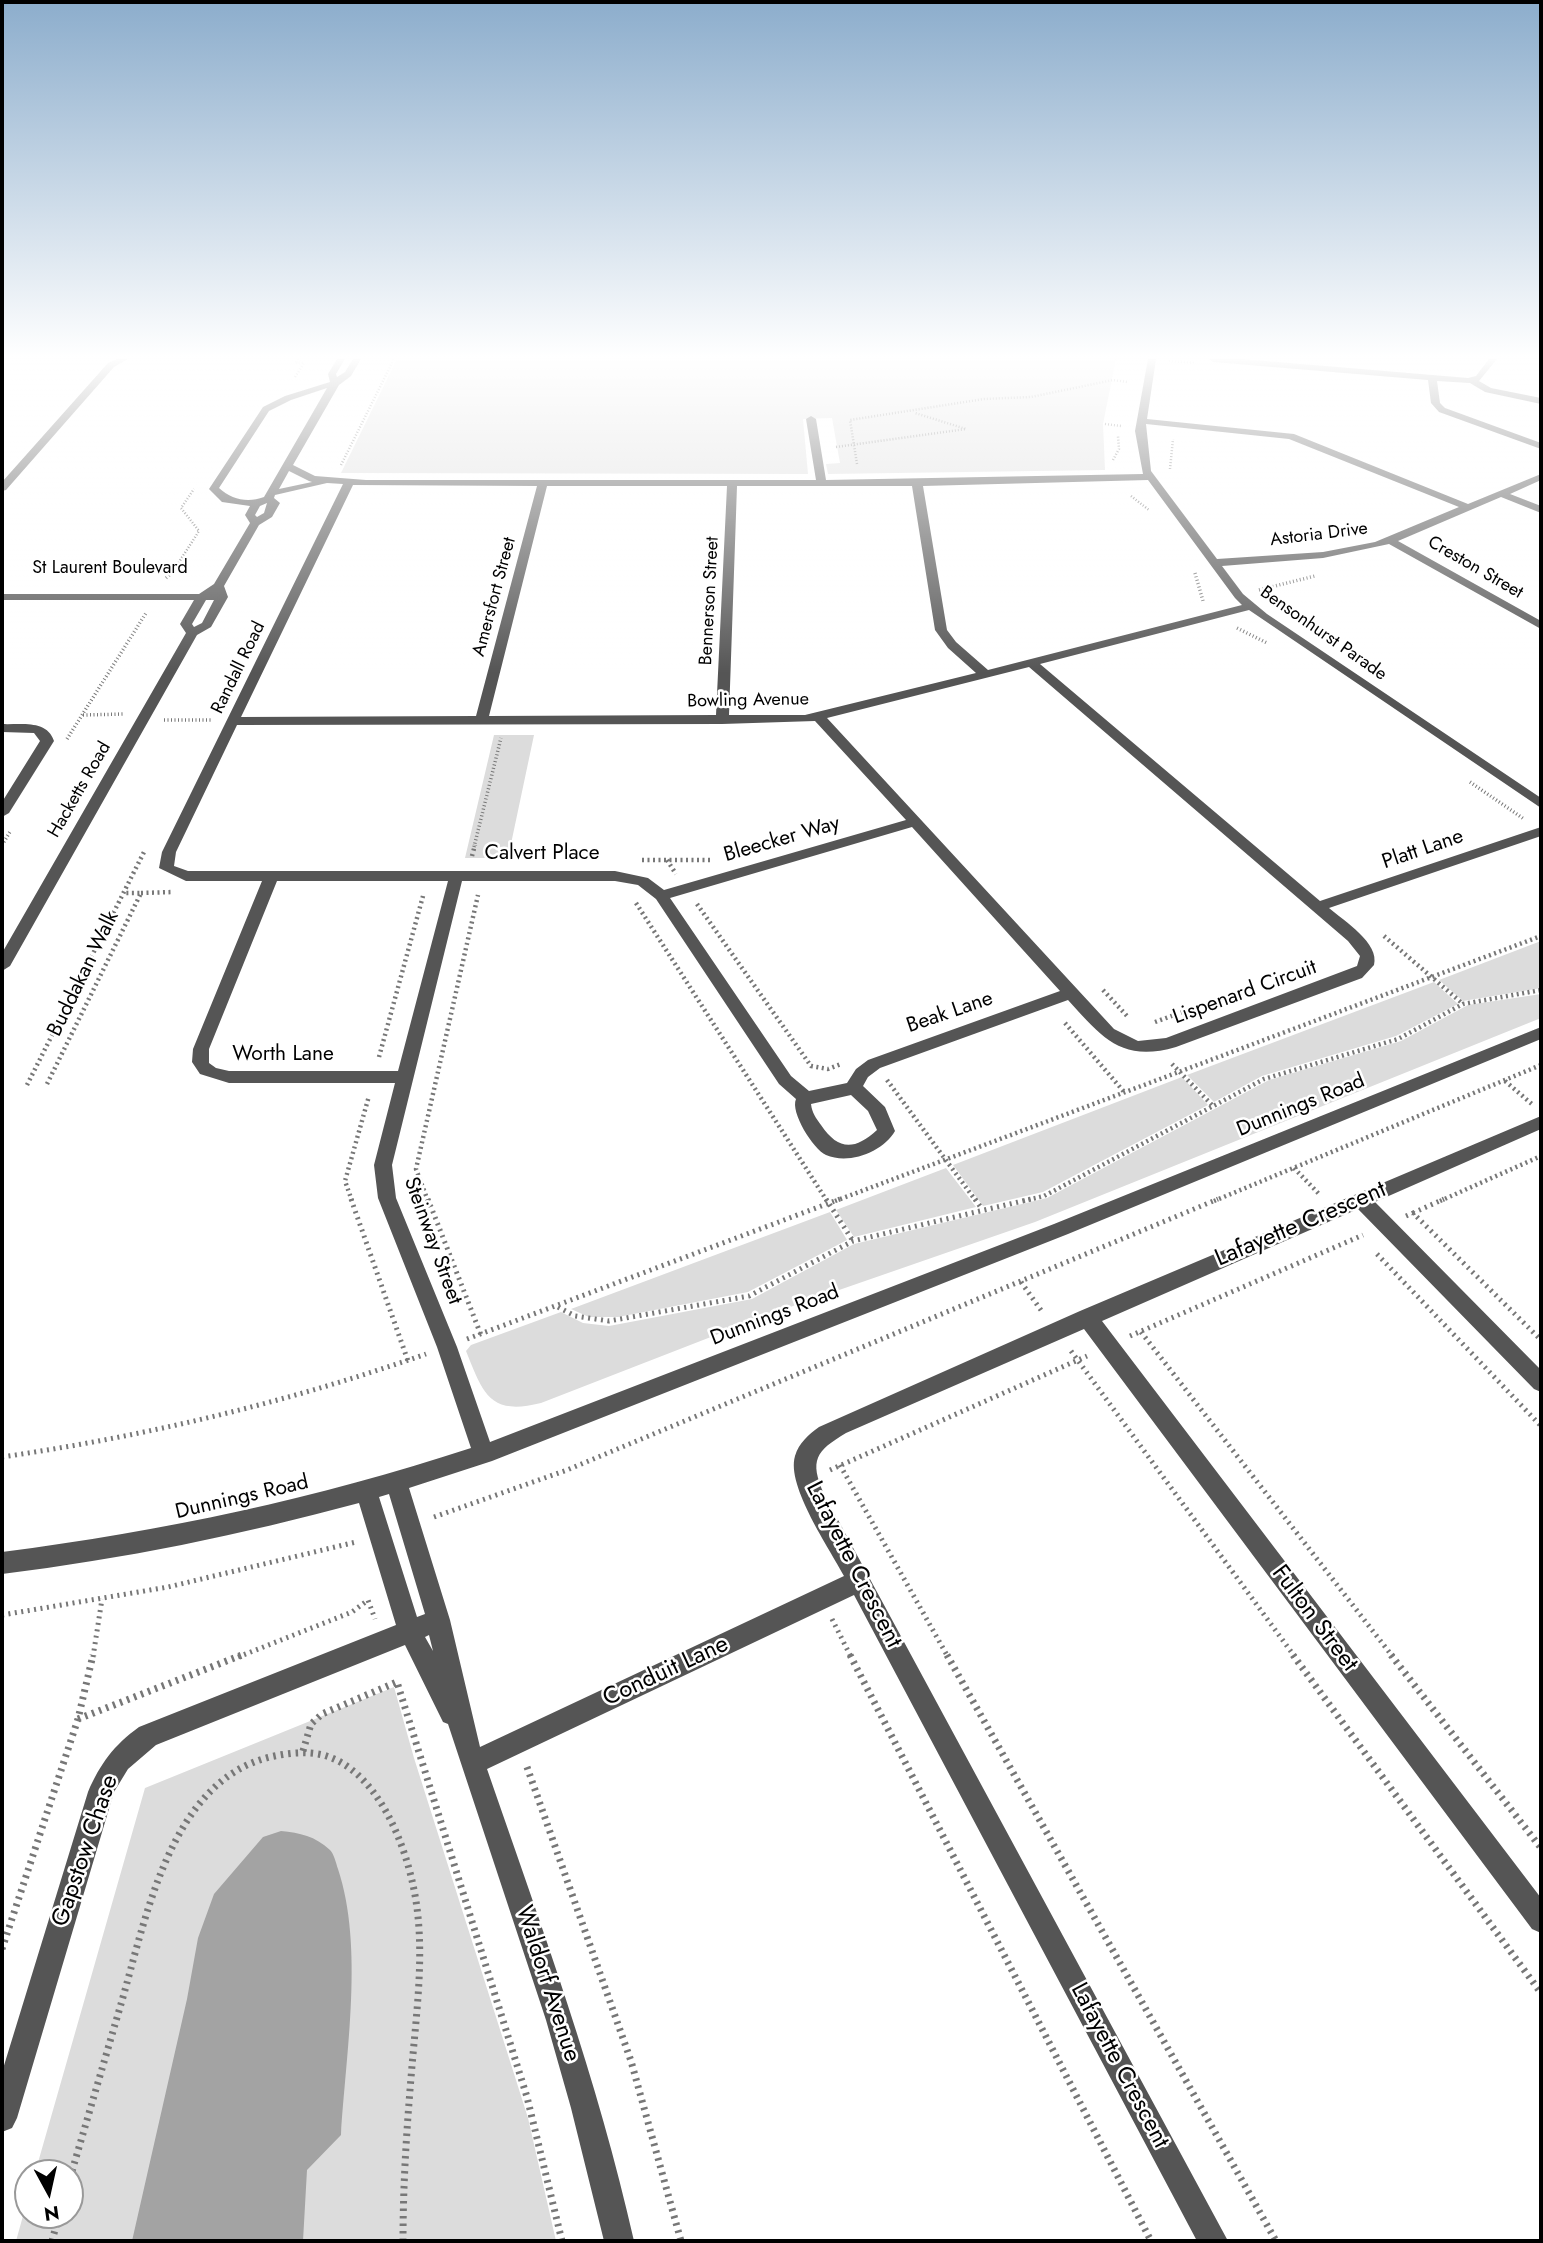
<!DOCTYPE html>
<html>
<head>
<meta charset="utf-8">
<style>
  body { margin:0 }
  #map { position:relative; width:1543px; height:2243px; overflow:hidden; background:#fff; font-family:Jost,sans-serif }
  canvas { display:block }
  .frame { position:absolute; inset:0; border:4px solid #000; pointer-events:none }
  .north { position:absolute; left:14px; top:2159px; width:70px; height:70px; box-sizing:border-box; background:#fff; border:2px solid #999; border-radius:50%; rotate:172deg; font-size:19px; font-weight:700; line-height:28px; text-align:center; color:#000 }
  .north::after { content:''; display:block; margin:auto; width:24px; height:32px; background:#000; clip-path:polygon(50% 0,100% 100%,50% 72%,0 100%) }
</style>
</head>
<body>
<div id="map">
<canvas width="1543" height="2243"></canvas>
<div class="frame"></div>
<div class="north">N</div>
</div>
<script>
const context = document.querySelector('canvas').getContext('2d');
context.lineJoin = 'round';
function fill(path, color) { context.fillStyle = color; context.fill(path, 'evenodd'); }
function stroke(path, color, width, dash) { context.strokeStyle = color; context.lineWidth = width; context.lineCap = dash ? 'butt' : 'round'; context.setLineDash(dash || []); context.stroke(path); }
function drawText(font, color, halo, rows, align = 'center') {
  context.font = font + ' Jost,sans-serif'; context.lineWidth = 5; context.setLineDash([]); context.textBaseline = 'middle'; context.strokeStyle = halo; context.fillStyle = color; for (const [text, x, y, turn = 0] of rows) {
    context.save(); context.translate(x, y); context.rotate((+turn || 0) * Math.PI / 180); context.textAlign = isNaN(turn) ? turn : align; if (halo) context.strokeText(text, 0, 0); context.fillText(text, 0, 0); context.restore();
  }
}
const green = new Path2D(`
  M397,359h719l-13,65 2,46 -277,4 -2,-10 14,-1 -8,-45 -29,1 5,55 -467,-1z
  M494,735h40l-26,123h-43z
  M1541,941v47l-78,13 -24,-21z
  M1434,982l24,22 -62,32 -134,40 -48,26 -27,-27z
  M1541,994v24l-506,204 -265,92 -229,89c-52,13 -58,-10 -75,-52l5,-6 90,-33 22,11 26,3 143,-27 102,-55 193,-46 222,-118 132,-39 67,-36z
  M1182,1077l26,28 -165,87 -60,14 -30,-41z
  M946,1168l30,39 -122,30 -18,-27z
  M830,1212l17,28 -99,52 -130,25h-29l-18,-8z
  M394,1687l20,71 114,360 28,123h-540l12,-43v17h42v-42h-35l110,-385z`);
const water = new Path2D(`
  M281,1831c19,2 34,5 49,19 4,4 6,13 8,19 26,78 8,184 3,266l-34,35 -4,71h-171l55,-242 11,-61 16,-44 49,-57z`);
const pathFar4 = new Path2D(`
  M1169,361l26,2
  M295,377l9,-14h-9l3,-4
  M1105,424l16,2
  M836,447l130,-18 -51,-16
  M1113,460l6,-11 -1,-13
  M857,464l-7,-44 134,-21 47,-2 82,-17 14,2
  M341,465l53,-106
  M1170,469l3,-30
  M1131,496l18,14
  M172,573l27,-42 -18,-23 13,-19`);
const pathFar3 = new Path2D(`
  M1195,573l8,28
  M166,578l8,-7
  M1259,590l56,-14
  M1237,628l30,15
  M83,715l41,-1
  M164,720h47
  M67,739l79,-126
  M1470,782l54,37
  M2,845l9,-15
  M474,847l27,-109`);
const pathFar2 = new Path2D(`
  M472,856l3,-11
  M642,860h68
  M667,860l9,14
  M141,893l33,-1
  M636,903l191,298
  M697,904l114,162 17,3 13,-5
  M1384,936l79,68
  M1103,990l25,27
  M1155,1022l80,-29
  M1065,1023l60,70
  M379,1057l44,-161
  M1172,1064l41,42
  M887,1080l89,121
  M1505,1081l28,24
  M47,1084l94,-191h-17
  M27,1085l118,-235
  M1294,1168l26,27
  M352,1201l-7,-20 24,-85
  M428,1201l-12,-32 62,-274
  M835,1201l706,-265
  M1023,1201l21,-5 220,-117 134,-40 65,-35 78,-14
  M1214,1201l327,-136
  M1440,1201l101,-45`);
const pathFar1 = new Path2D(`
  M351,1199l57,162
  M428,1199l53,136
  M826,1199l27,42
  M975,1199l7,10
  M1413,1213l31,-14
  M1406,1216l7,-3 128,127
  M1377,1254l164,172
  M1021,1282l22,31
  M558,1307l17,9 34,5 140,-25 104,-55 178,-42
  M1141,1332l252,325
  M1130,1336l233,-101
  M467,1339l373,-140
  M1071,1351l224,306
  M2,1457c145,-21 286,-55 424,-103
  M840,1465l108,192
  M830,1470l257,-114
  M434,1517l133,-47 651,-271
  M2,1615l166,-28 188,-45
  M832,1619l19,38
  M93,1657l9,-58
  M238,1657l114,-45 16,-12 7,19`);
const path = new Path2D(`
  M850,1655l301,586
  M947,1655l329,586
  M1293,1655l248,338
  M1391,1655l150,193
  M78,1719l164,-64
  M303,1751l8,-27 11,-10 75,-32 130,415 35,144
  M527,1767l104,294 50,180
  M2,1949l76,-230 15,-64
  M70,2178c17,-58 34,-116 51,-174 25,-85 49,-223 149,-247 17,-4 36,-6 53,-2 52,14 80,83 90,130 13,59 4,121 -1,181 -5,58 -9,116 -9,175
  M52,2241l7,-26`);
const minor = new Path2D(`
  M117,359h11l-14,8 -108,123 -4,1v-9l106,-119z
  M337,359h8l-9,15 1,3 8,-5 8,-13h8l-10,17 -12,9 -46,80 22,11 51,4h450l-10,-61 5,-3 5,3 10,61 317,-6 -8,-43 13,-72h8l-9,60 147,15 174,70 73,-30v6l-31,14 31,12v7l-40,-16 -103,44 143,80v8l-152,-85 -66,14 -101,8 21,28 24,20 274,184v10l-292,-198 -209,54 280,237 221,-74v9l-212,72c15,13 51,35 45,57l-12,13 -186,69c-55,16 -74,-10 -108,-47l-188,68 -12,9 -5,9 22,21 10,24c-12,21 -46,34 -69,24 -13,-6 -36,-43 -30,-56l-17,-15 -123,-185 -18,-14 -23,-4h-153l-70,284 4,33 61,149 33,95 564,-218 487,-197v12l-473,195 -576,227 -83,27 41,132 30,127 364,-171c-14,-27 -58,-90 -49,-120 4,-13 13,-21 24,-29l261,-116 461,-195v13l-166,73 166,168v22l-7,-3 -176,-180 -256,112 439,577v35l-9,-4 -448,-600 -238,104c-30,18 -37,27 -22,61l404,747h-31l-343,-646 -367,174c54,156 111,311 147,472h-30l-33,-133 -25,-88 -98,-296 -5,-2 -38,-77 -249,100 -28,24 -14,23 -97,326 -5,10 -10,4v-60l86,-280c12,-28 26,-47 51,-65l257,-102 -37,-122c-118,32 -236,56 -357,71v-22c163,-21 313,-53 469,-104l-34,-101 -59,-149 -4,-33 21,-82h-166l-29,-9 -8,-12 1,-13 69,-168h-76l-27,-13 3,-16 181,-368 -16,-1 -52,12 -1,3 6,5 -8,14 -13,8 -35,61 4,11 -17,30 -14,8 -187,331 -8,5v-18l184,-320 -6,-9 14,-24h-192v-6h197l15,-10 36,-61 -5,-8 5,-9 -28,-4 -13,-13 54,-82 22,-11 45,-14 -2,-8zM327,388l-63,109c-16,6 -32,3 -45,-9l50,-77 22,-11zM1146,424l143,15 170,68 -84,35 -52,10 -106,7 -66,-88zM289,471l20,10 3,1 -33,7zM1148,480l87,118 7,7 -254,65 -32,-28 -9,-12 -24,-144zM353,485l184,1 -61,230 -235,1zM547,486h180l-11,229 -227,1zM737,486h175l23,144 13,18 28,25 -171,42h-76zM267,503l-3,10 -7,4 -2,-2 5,-9zM206,600h8l-12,23 -8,4 -2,-3zM1029,667l319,274 12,15 -3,10 -191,72 -28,3 -24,-12 -287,-311zM815,721l91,99 -242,70 -16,-12 -33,-7h-427l-14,-5 2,-14 61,-127 485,-1zM912,827l148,164 -192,69 -12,9 -9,14 -38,8 -18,-15 -121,-178zM277,881h171l-50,190h-169l-13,-3 -7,-5v-14zM851,1095l17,16 9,19c-23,21 -39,20 -56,-5 -5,-7 -9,-12 -10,-21zM389,1494l36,120 -8,3 -38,-120zM429,1635l4,16 -8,-14z
  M1209,359h33l226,19 8,-2 13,-17h8l-18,22 12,7 50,10v6l-56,-12 -15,-9 -33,-2 3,22 5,5 96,35v6l-102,-37 -8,-9 -3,-23 -215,-18z
  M2,724c18,1 45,-5 52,17l-45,72 -7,4v-15l38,-61 -6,-8 -32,-1z`);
const farStreetnames = [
  ["Astoria Drive",1319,535,-7],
  ["Creston Street",1475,568,30],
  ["St Laurent Boulevard",110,569],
  ["Amersfort Street",495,597,-75],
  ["Bennerson Street",710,601,-87],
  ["Bensonhurst Parade",1323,634,35],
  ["Randall Road",239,668,-64],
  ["Bowling Avenue",748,701,-1],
  ["Hacketts Road",80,790,-60]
];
const streetNames = [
  ["Bleecker Way",782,840,-16],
  ["Platt Lane",1423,850,-19],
  ["Calvert Place",542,854],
  ["Buddakan Walk",84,974,-64],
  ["Lispenard Circuit",1245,993,-20],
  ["Beak Lane",950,1013,-19],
  ["Worth Lane",283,1055],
  ["Dunnings Road",1301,1106,-22],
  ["Steinway Street",432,1241,70],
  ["Dunnings Road",775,1316,-21],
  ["Dunnings Road",242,1498,-13]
];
const nearStreetnames = [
  ["Lafayette Crescent",1301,1225,-23],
  ["Lafayette Crescent",853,1565,63],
  ["Fulton Street",1314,1619,53],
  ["Conduit Lane",666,1672,-25],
  ["Gapstow Chase",86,1851,-71],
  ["Waldorf Avenue",547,1984,72],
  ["Lafayette Crescent",1119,2066,62]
];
fill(green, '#dcdcdc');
fill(water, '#a3a3a3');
stroke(pathFar4, '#777', 2.5, [1, 2]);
stroke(pathFar3, '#777', 3.5, [1, 2.5]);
stroke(pathFar2, '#777', 4.5, [2, 3.5]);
stroke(pathFar1, '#777', 5, [2, 4.5]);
stroke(path, '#777', 7, [2.5, 5]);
fill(minor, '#555');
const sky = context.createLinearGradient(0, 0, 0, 673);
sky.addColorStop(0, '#8cadcc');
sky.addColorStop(0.53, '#fff');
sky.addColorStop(1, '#ffffff00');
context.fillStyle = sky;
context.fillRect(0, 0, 1543, 673);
drawText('18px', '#000', '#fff', farStreetnames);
drawText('21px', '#000', '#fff', streetNames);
drawText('24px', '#000', '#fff', nearStreetnames);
</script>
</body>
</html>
